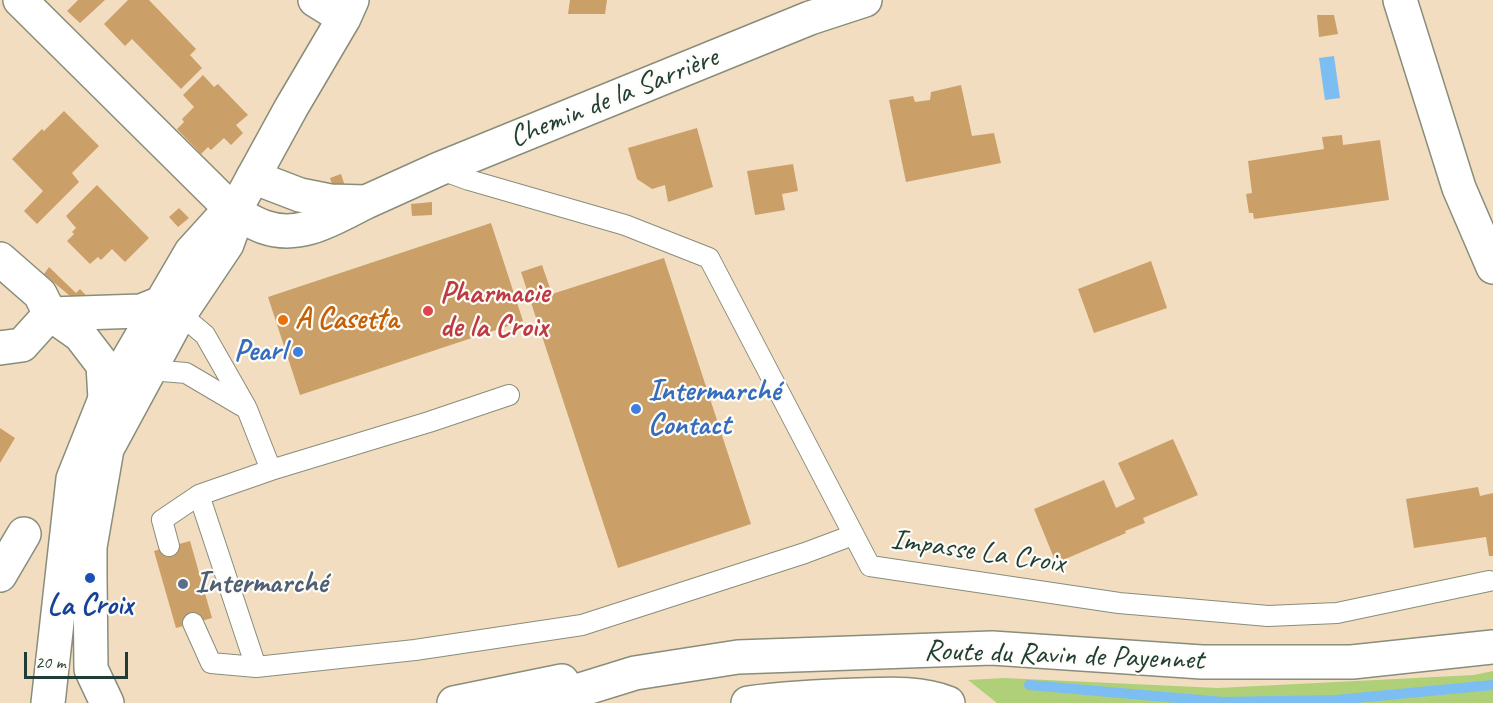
<!DOCTYPE html>
<html>
<head>
<meta charset="utf-8">
<style>
  body { margin:0 }
  #map { position:relative; width:1493px; height:703px; overflow:hidden; background:#f3ddc0; font-family:Caveat,sans-serif }
  canvas { display:block }
  .scale { position:absolute; left:24px; top:652px; width:104px; height:27px; box-sizing:border-box; border:3px solid #1f3d34; border-top:0; padding-left:8px; font-size:18px; line-height:21px; white-space:nowrap; color:#1f3d34; -webkit-text-stroke:4px #fdfcf7; paint-order:stroke }
</style>
</head>
<body>
<div id="map">
<canvas width="1493" height="703"></canvas>
<div class="scale">20 m</div>
</div>
<script>
const context = document.querySelector('canvas').getContext('2d');
context.lineJoin = 'round';
function fill(path, color) { context.fillStyle = color; context.fill(path, 'evenodd'); }
function stroke(path, color, width, dash) { context.strokeStyle = color; context.lineWidth = width; context.lineCap = dash ? 'butt' : 'round'; context.setLineDash(dash || []); context.stroke(path); }
function drawText(font, color, halo, rows, align = 'center') {
  context.font = font + ' Caveat,sans-serif'; context.lineWidth = 4.5; context.setLineDash([]); context.textBaseline = 'middle'; context.strokeStyle = halo; context.fillStyle = color; for (const [text, x, y, turn = 0] of rows) {
    context.save(); context.translate(x, y); context.rotate((+turn || 0) * Math.PI / 180); context.textAlign = isNaN(turn) ? turn : align; if (halo) context.strokeText(text, 0, 0); context.fillText(text, 0, 0); context.restore();
  }
}
const green = new Path2D(`
  M1493,671v32h-496l-29,-23 36,-2 214,10 256,-13z`);
const water = new Path2D(`
  M1334,56l6,42 -15,2 -6,-42z`);
const stream = new Path2D(`
  M1029,685l194,17 113,-2 157,-15`);
const building = new Path2D(`
  M78,0h27l-25,23 -13,-12z
  M128,0h21l47,49 -6,6 12,13 -21,21 -49,-50 -7,7 -21,-22z
  M570,0h37l-2,14h-37z
  M1317,15h17l4,19 -19,3z
  M203,75l11,12 4,-3 30,31 -12,10 7,8 -12,12 -7,-7 -13,12 -3,-3 -7,7 -24,-25 7,-7 -2,-3 12,-12 -11,-12z
  M961,85l11,51 22,-3 7,30 -95,19 -17,-82 24,-4 2,6 15,-2 1,-8z
  M64,111l35,35 -27,27 7,9 -42,42 -13,-13 19,-20 -31,-32 30,-30 2,2z
  M697,128l16,59 -45,15 -3,-17 -13,4 -15,-10 -9,-31z
  M1342,135l1,10 37,-5 9,60 -135,19 -1,-6h-4l-3,-19 6,-1 -4,-32 76,-12 -2,-12z
  M793,164l5,27 -16,3 3,16 -30,5 -8,-44z
  M341,174l4,12 -11,4 -4,-12z
  M97,185l52,53 -24,24 -13,-13 -11,11 -3,-3 -8,7 -23,-23 7,-7 -2,-2 4,-4 -10,-12z
  M432,202v13l-20,1 -1,-12z
  M179,208l10,10 -11,9 -9,-10z
  M491,223l32,98 -223,74 -32,-98z
  M664,258l87,266 -133,44 -97,-296 21,-7 10,29z
  M1151,261l16,47 -73,25 -16,-44z
  M49,267l27,26 4,-4 17,18 -7,6 -46,-39z
  M0,428l15,10 -15,25z
  M1173,439l25,56 -55,23 2,5 -20,8 1,2 -70,30 -22,-54 70,-29 12,28 19,-9 -17,-36z
  M1478,487l2,9 13,-3v63h-4l-3,-19 -72,11 -8,-49z
  M190,541l22,77 -36,10 -22,-77z`);
const lane = new Path2D(`
  M439,169l30,11 156,45 84,33 161,308 249,37 149,13 69,-3 152,-32
  M180,314l25,21 41,72
  M150,370l36,3 61,36 24,61 -72,25 57,172 159,-17 167,-25 223,-72 48,-18
  M271,470l158,-48 80,-27
  M169,546l-7,-26 37,-25
  M193,623l18,40 45,4`);
const street = new Path2D(`
  M20,0l214,212c10,5 19,11 30,15 37,13 70,-9 102,-25l-36,-1 -30,-6 -47,-18
  M1400,0l59,188 34,79
  M366,202l73,-33 371,-151 55,-18
  M0,259l40,35 10,20 -28,31 -22,3
  M105,399l-2,-34 -23,-30 -30,-21 91,-3 20,-8
  M0,575l24,-41
  M748,703c37,-5 74,-7 112,-8 29,-1 60,-3 88,8`);
const secondary = new Path2D(`
  M315,0l29,18
  M48,703l25,-224 32,-80 86,-147 29,-32 14,-8
  M107,703l-16,-34 -1,-91v-31l17,-98 73,-135 47,-70 5,-14 2,-18 57,-104 53,-90 8,-18
  M454,703l108,-22
  M538,703l97,-30 103,-16 254,-9 210,14h150l141,-15`);
const markers = [
  [428,311,6,"#e0444e"],
  [283,320,6,"#e8710a"],
  [298,352,6,"#3f7fe0"],
  [636,409,6,"#3f7fe0"],
  [90,578,6,"#1a4fb4"],
  [183,584,6,"#5c6f8a"]
];
const streetNames = [
  ["Chemin de la Sarrière",614,98,-22],
  ["Impasse La Croix",978,552,8],
  ["Route du Ravin de Payennet",1064,656,2]
];
const healthNames = [
  ["Pharmacie",440,294],
  ["de la Croix",440,328]
];
const foodNames = [
  ["A Casetta",295,320]
];
const shopNames = [
  ["Pearl",286,352],
  ["Intermarché",648,392,"left"],
  ["Contact",648,426,"left"]
];
const serviceNames = [
  ["Intermarché",195,584]
];
const transitNames = [
  ["La Croix",90,606]
];
fill(green, '#afd078');
fill(water, '#7cbef2');
stroke(stream, '#7cbef2', 10);
fill(building, '#cb9f68');
stroke(lane, '#898d7a', 22);
stroke(street, '#898d7a', 36);
stroke(secondary, '#898d7a', 36);
stroke(lane, '#fff', 20);
stroke(street, '#fff', 33);
stroke(secondary, '#fff', 33);
for (const [x, y, r, color] of markers) { const dot = new Path2D(); dot.arc(x, y, r, 0, 2 * Math.PI); context.fillStyle = color; context.fill(dot); stroke(dot, '#fdfcf7', 2); }
drawText('30px', '#1f3d34', '#fdfcf7', streetNames);
drawText('bold 30px', '#be3a42', '#fdfcf7', healthNames, 'left');
drawText('bold 30px', '#c56008', '#fdfcf7', foodNames, 'left');
drawText('bold 30px', '#366cbe', '#fdfcf7', shopNames, 'right');
drawText('bold 30px', '#4e5e75', '#fdfcf7', serviceNames, 'left');
drawText('bold 30px', '#164399', '#fdfcf7', transitNames);
</script>
</body>
</html>
